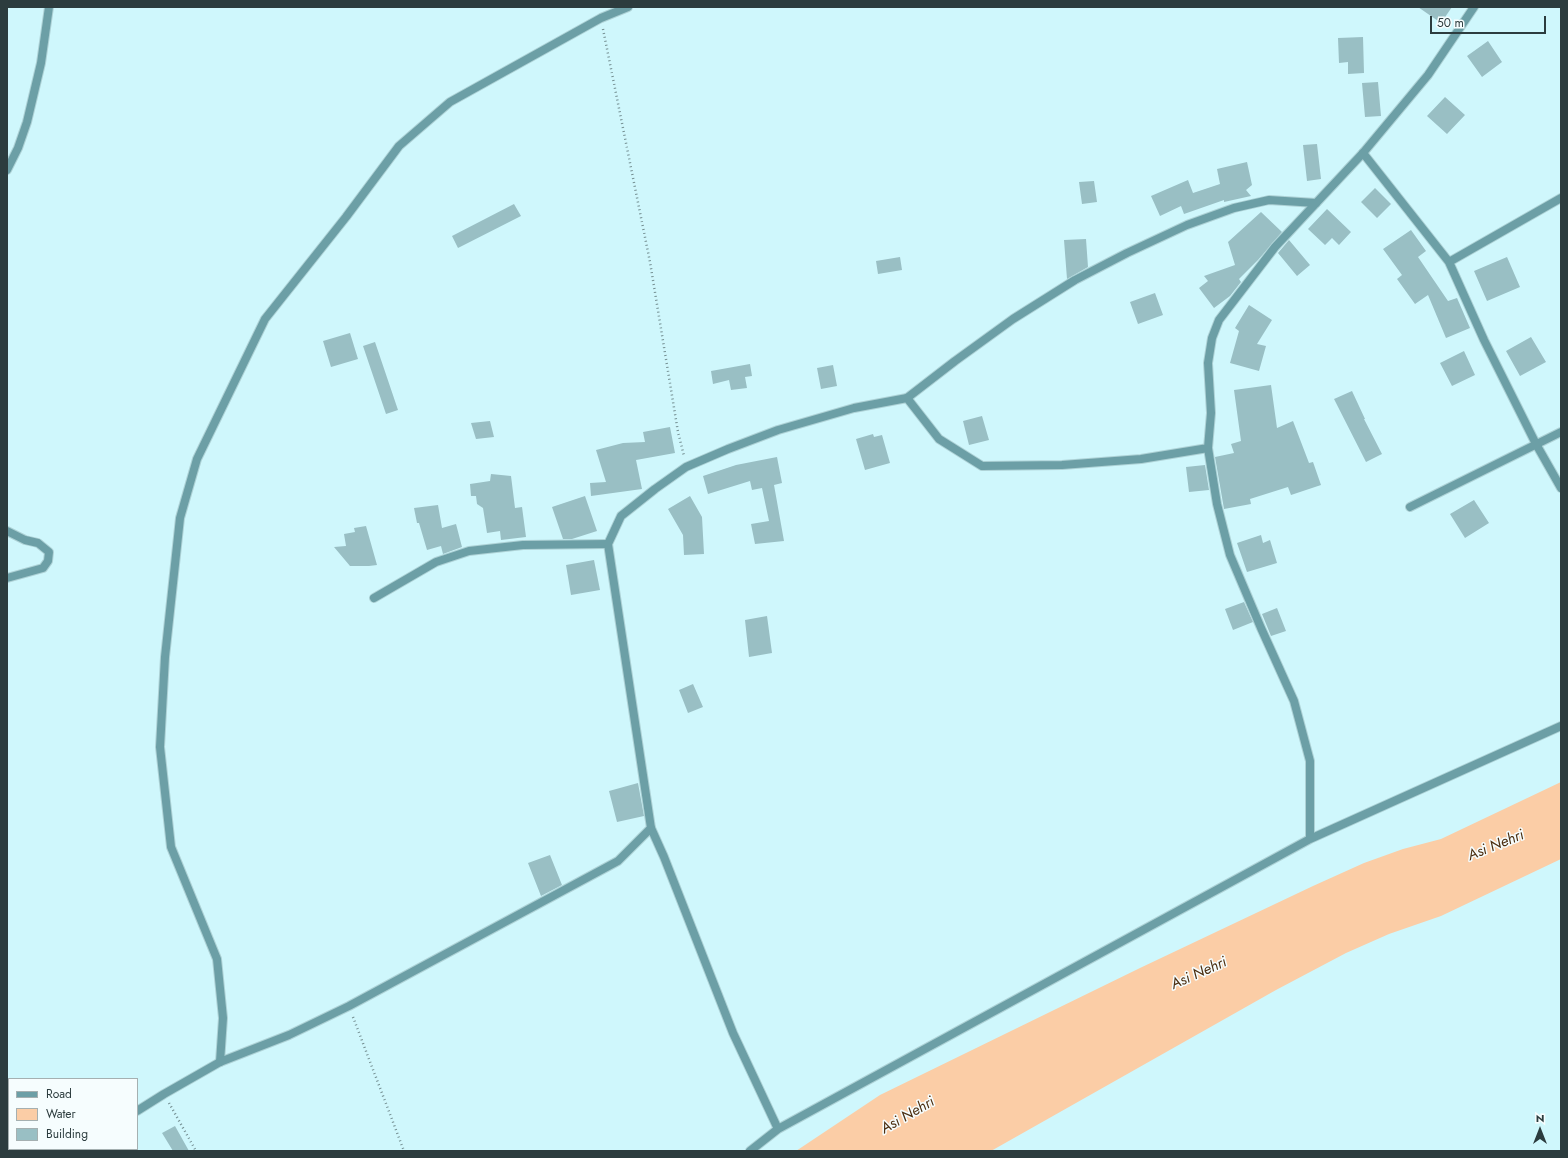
<!DOCTYPE html>
<html>
<head>
<meta charset="utf-8">
<style>
  body { margin:0 }
  #map { position:relative; width:1568px; height:1158px; overflow:hidden; background:#cff7fc; font-family:Jost,sans-serif }
  canvas { display:block }
  .frame { position:absolute; inset:0; border:8px solid #2c3c3e; pointer-events:none }
  .legend { position:absolute; left:8px; top:1078px; width:130px; height:72px; box-sizing:border-box; background:#f6fdfe; border:1px solid #a5b0b1; margin:0; padding:5px 7px; list-style:none; font-size:12px; color:#2c3c3e }
  .legend li { display:flex; align-items:center; gap:8px; height:20px }
  .legend b { width:20px; border:1px solid #a5b0b1 }
  .north { position:absolute; left:1520px; top:1110px; width:40px; height:40px; -webkit-text-stroke:3px #f6fdfe; paint-order:stroke; rotate:0deg; font-size:11px; font-weight:700; line-height:16px; text-align:center; color:#2c3c3e }
  .north::after { content:''; display:block; margin:auto; width:14px; height:18px; background:#2c3c3e; clip-path:polygon(50% 0,100% 100%,50% 72%,0 100%) }
  .scale { position:absolute; left:1430px; top:16px; width:116px; height:18px; box-sizing:border-box; border:2px solid #2c3c3e; border-top:0; padding-left:5px; font-size:12px; line-height:14px; white-space:nowrap; color:#2c3c3e; -webkit-text-stroke:3px #f6fdfe; paint-order:stroke }
</style>
</head>
<body>
<div id="map">
<canvas width="1568" height="1158"></canvas>
<div class="frame"></div>
<ul class="legend">
<li><b style="height:5px;background:#6c9fa6"></b>Road</li>
<li><b style="height:11px;background:#fbcda6"></b>Water</li>
<li><b style="height:11px;background:#99bfc4"></b>Building</li>
</ul>
<div class="north">N</div>
<div class="scale">50 m</div>
</div>
<script>
const context = document.querySelector('canvas').getContext('2d');
context.lineJoin = 'round';
function fill(path, color) { context.fillStyle = color; context.fill(path, 'evenodd'); }
function stroke(path, color, width, dash) { context.strokeStyle = color; context.lineWidth = width; context.lineCap = dash ? 'butt' : 'round'; context.setLineDash(dash || []); context.stroke(path); }
function drawText(font, color, halo, rows, align = 'center') {
  context.font = font + ' Jost,sans-serif'; context.lineWidth = 3; context.setLineDash([]); context.textBaseline = 'middle'; context.strokeStyle = halo; context.fillStyle = color; for (const [text, x, y, turn = 0] of rows) {
    context.save(); context.translate(x, y); context.rotate((+turn || 0) * Math.PI / 180); context.textAlign = isNaN(turn) ? turn : align; if (halo) context.strokeText(text, 0, 0); context.fillText(text, 0, 0); context.restore();
  }
}
const water = new Path2D(`
  M1561,782v77l-120,57 -52,18 -43,19 -70,37 -285,161h-195l84,-56 260,-127 173,-82 51,-23 39,-14 38,-10z`);
const building = new Path2D(`
  M1418,7h34l-11,16z
  M1363,37l1,36 -16,1v-12l-9,1 -1,-25z
  M1488,41l14,21 -20,15 -15,-21z
  M1378,82l3,34 -16,1 -3,-34z
  M1445,97l20,18 -18,19 -20,-18z
  M1317,144l4,35 -14,2 -4,-36z
  M1247,162l5,23 -6,5 5,6 -27,6v-2l-40,14 -3,-8 -21,10 -9,-20 37,-16 5,13 27,-9 -3,-15z
  M1094,181l3,21 -15,2 -3,-22z
  M1375,188l16,16 -14,14 -16,-16z
  M514,204l7,12 -63,32 -6,-12z
  M1327,209l24,23 -12,13 -7,-7 -7,7 -17,-16z
  M1261,212l21,20 -24,28 -19,19 2,3 -11,14 -16,12 -15,-20 9,-7 -4,-5 31,-11 -7,-23z
  M1411,230l15,21 -8,6 30,44 9,-3 13,30 -24,10 -18,-43 -13,9 -18,-25 5,-4 -19,-26z
  M1086,239l2,28 -21,12 -3,-39z
  M1289,240l21,25 -13,11 -19,-23z
  M900,257l2,13 -24,4 -2,-13z
  M1507,257l13,30 -33,14 -13,-30z
  M1155,293l8,22 -25,9 -8,-22z
  M1249,305l23,15 -15,24 9,2 -7,25 -29,-8 9,-32 -4,-3z
  M350,333l8,26 -27,8 -8,-26z
  M1531,337l15,25 -26,14 -14,-25z
  M375,342l23,68 -12,4 -23,-68z
  M1464,351l11,24 -23,11 -12,-23z
  M750,364l2,12 -7,1 2,11 -16,2 -2,-10 -16,4 -2,-13z
  M833,365l4,21 -16,3 -4,-21z
  M1271,385l6,43 16,-7 16,42 4,-1 8,23 -30,10 -3,-8 -38,12 1,5 -27,5 -9,-52 19,-4 -3,-9 10,-3 -7,-51z
  M1352,391l13,28h-1l18,35 -16,8 -32,-63z
  M982,416l7,24 -20,5 -6,-24z
  M490,421l4,16 -18,2 -5,-16z
  M670,427l5,26 -39,7 6,29 -51,7 -1,-13 16,-1 -10,-32 27,-7 22,-1 -2,-10z
  M873,434l1,3 8,-2 8,28 -25,7 -9,-31z
  M777,457l5,26 -8,2 10,56 -29,3 -4,-20 18,-3 -7,-33 -10,2 -2,-9 -42,13 -5,-18 33,-11z
  M1205,465l4,25 -20,2 -3,-25z
  M491,474l20,2 4,32 7,-1 4,30 -25,3 -1,-9 -13,2 -4,-25 -6,-4 -1,-8h-5l-1,-12 20,-3z
  M585,496l12,35 -25,8h-9l-11,-32z
  M690,496l12,21 2,37 -20,1 -1,-20 -15,-26z
  M1474,500l15,23 -24,15 -15,-24z
  M438,505l4,23 14,-4 6,23 -19,7 -2,-8 -14,4 -8,-27h-2l-3,-15z
  M366,526l11,39 -8,1h-19l-16,-19 12,-1 -2,-12 11,-2 -1,-4z
  M1261,535l2,8 7,-3 7,23 -30,9 -10,-29z
  M594,560l6,30 -29,5 -5,-30z
  M1244,602l9,20 -20,8 -8,-21z
  M1277,608l9,23 -15,5 -9,-22z
  M767,616l5,37 -23,4 -4,-37z
  M693,684l10,23 -15,6 -9,-23z
  M638,783l6,33 -27,6 -8,-31z
  M550,855l12,30 -21,11 -13,-33z
  M175,1126l14,25h-16l-11,-18z`);
const path = new Path2D(`
  M603,29l47,233 28,170 6,24
  M353,1017l51,134
  M169,1103l27,48`);
const minor = new Path2D(`
  M1363,153l86,109 35,78 52,104 25,44
  M7,170l11,-22 9,-26 14,-59 8,-56
  M1449,262l112,-64
  M907,398l48,-37 58,-42 62,-39 52,-27 60,-28 47,-17 35,-8 47,3
  M1208,448l9,56 13,51 31,73 33,73 16,60v78
  M1410,507l151,-75
  M7,531l18,9 13,3 11,9 -1,9 -5,7 -36,10
  M374,598l62,-36 33,-11 54,-6 85,-1
  M651,828l13,29 69,176 45,96
  M220,1062l3,-44 -6,-59 -46,-112 -11,-100 5,-90 15,-139 17,-59 68,-140 81,-102 53,-71 51,-44 151,-84 27,-11
  M750,1151l28,-22 532,-290 251,-113`);
const tertiary = new Path2D(`
  M137,1111l27,-17 56,-32 69,-27 60,-29 269,-145 33,-33 -43,-284 13,-28 34,-27 31,-22 42,-18 50,-19 76,-22 53,-10 32,41 43,27 80,-1 79,-6 67,-11 3,-35 -3,-50 4,-25 7,-18 56,-73 88,-94 65,-78 46,-68
  M79,1151l3,-2`);
const waterNames = [
  ["Asi Nehri",1496,846,-22],
  ["Asi Nehri",1199,974,-24],
  ["Asi Nehri",908,1116,-30]
];
fill(water, '#fbcda6');
fill(building, '#99bfc4');
stroke(minor, '#aed2d6', 10);
stroke(tertiary, '#aed2d6', 10);
stroke(path, '#769194', 2.5, [1, 3]);
stroke(minor, '#6c9fa6', 8);
stroke(tertiary, '#6c9fa6', 8);
drawText('italic 15px', '#4c2f11', '#f6fdfe', waterNames);
</script>
</body>
</html>
